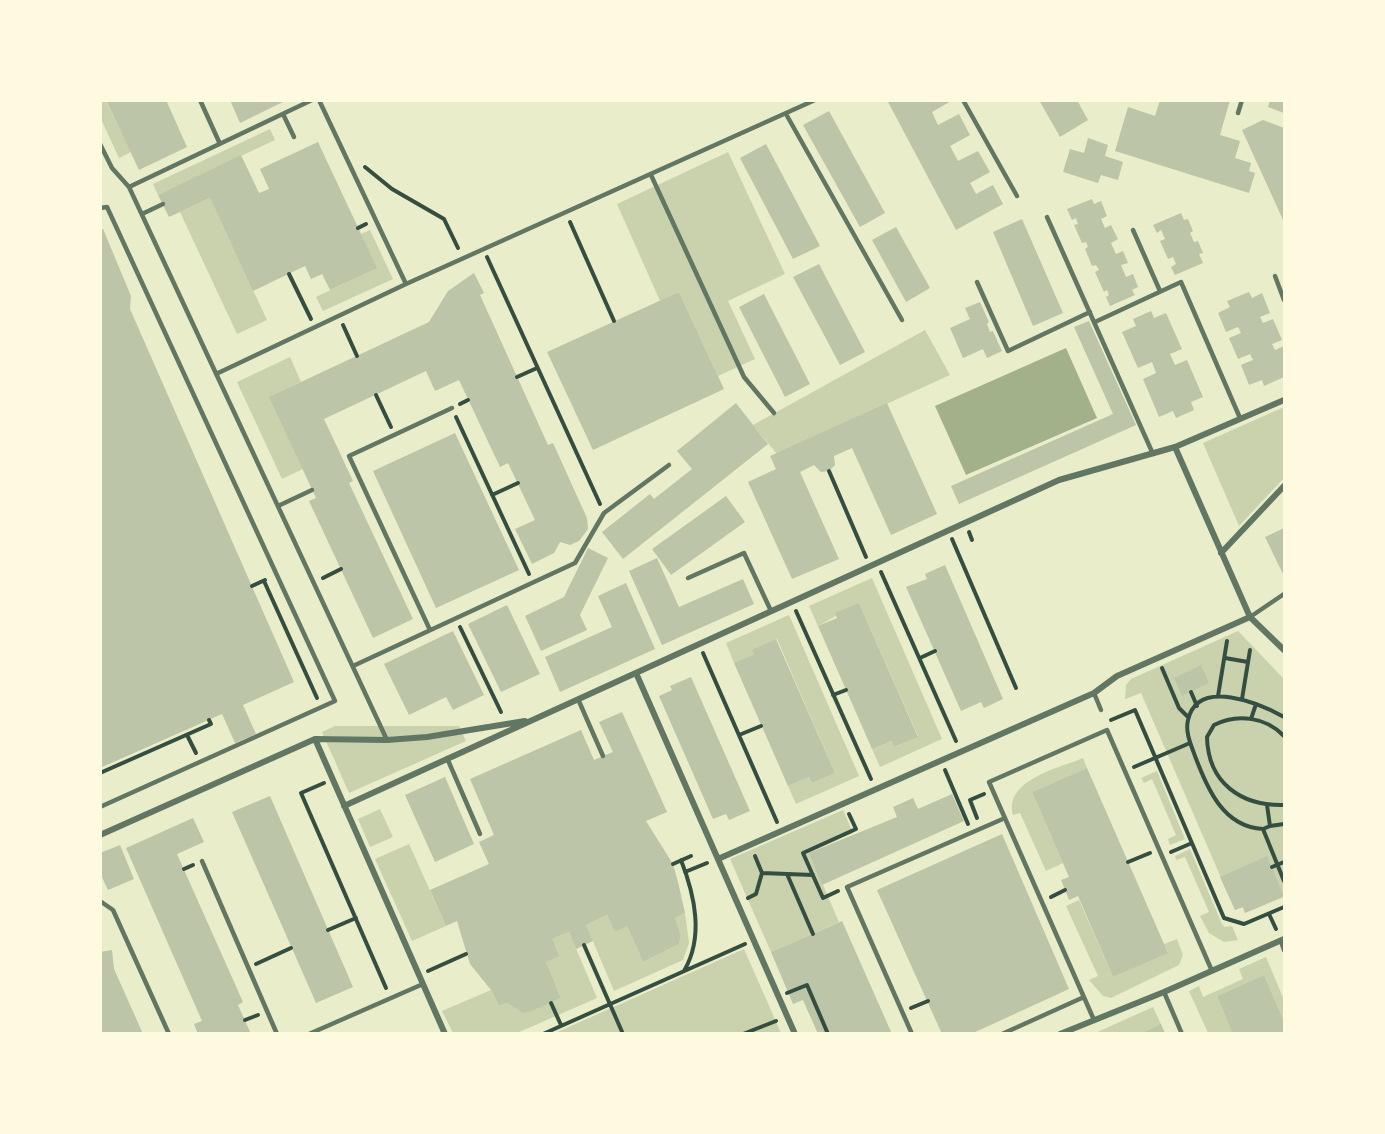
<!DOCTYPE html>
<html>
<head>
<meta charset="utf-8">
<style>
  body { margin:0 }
  #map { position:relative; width:1385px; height:1134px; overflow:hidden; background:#e9edc9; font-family:Overpass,sans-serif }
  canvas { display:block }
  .frame { position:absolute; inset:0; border:102px solid #fefae0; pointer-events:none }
</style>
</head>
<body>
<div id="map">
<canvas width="1385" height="1134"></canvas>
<div class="frame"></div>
</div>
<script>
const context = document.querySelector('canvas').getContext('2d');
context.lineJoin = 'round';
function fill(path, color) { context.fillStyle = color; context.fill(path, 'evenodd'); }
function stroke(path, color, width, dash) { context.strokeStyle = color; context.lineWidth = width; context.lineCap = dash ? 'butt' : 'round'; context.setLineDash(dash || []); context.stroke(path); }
const green = new Path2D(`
  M100,101h6l25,51 -12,6 -18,-39z
  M270,129l5,11 -117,55 -5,-11z
  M728,152l57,122 -57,27 27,58 -37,17 -39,-84 -19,9 -43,-97z
  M210,198l57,122 -30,14 -57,-122z
  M370,230l23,49 -70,32 -7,-14 60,-29 -15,-34z
  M925,330l25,45 -173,79 -24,-29z
  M290,357l11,25 -31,15 33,72 -21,10 -45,-97z
  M1284,407v71l-45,48 -36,-83z
  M872,578l70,161 -62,28 -8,-18 20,-8 3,6 23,-11 -59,-133 -41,23 -9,-20z
  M789,615l70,161 -63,28 -8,-18 21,-9 3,6 23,-10 -58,-134 -24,11 1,4 -20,9 -8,-20z
  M1238,631l46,48v218l-39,16 -2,-6 -8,3 -94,-217 -16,6 1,-14 5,-6z
  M335,726h124l7,15 -117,52 -27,-61z
  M1083,758l4,10 -55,24 31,71 -17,8 -26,-58 -7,2c-9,-35 46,-47 70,-57z
  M1157,771l28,68 -15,6 -2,-6 8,-4 -24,-56 -8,4 -3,-5z
  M380,809l13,28 -23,10 -12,-28z
  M843,810l10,23 -44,20 30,69 -68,30 -41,-93z
  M409,844l37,82 -34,15 -37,-82z
  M1190,849l32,75 3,3 7,-1 6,14 -14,2 -15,-9 -9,-17 9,-4 -24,-55 -9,3 -1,-4z
  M1079,900l34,77 55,-25 -4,-8 13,-5 6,16 -4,10 -68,33 -8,-2 -14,-16 9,-4 -32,-70z
  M685,913l4,30 -6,17 -69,31 -28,-66 21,-10 8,16 12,-5 16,36 36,-18 2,-9 -6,-17z
  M569,932l28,66 -80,35h-64l-11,-22 49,-21 8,16 8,-3 15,10 39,-15 -15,-36 6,-23z
  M744,949l37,84 -228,1z
  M1266,957l18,43v21l-20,-46 -47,21 16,37h-25l-19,-42 10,-5 4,11 40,-18 -4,-10z
  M1153,1007l12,26 -72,1z`);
const water = new Path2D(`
  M1066,348l31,70 -131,57 -31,-69z`);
const building = new Path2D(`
  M106,100h60l21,47 -48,23z
  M230,100h57l-47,23z
  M887,100h66l-21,12 6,13 21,-11 11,21 -20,11 8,15 20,-10 12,21 -20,11 6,11 17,-9 10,19 -47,26z
  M1039,100h38l11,20 -28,17z
  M1160,100h70l-10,35 20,6 -5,17 16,5 -2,8 6,2 -6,20 -134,-42 13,-44 27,9z
  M1270,100h14v13l-16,-6z
  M829,111l56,102 -25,14 -57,-102z
  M1263,120l21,8v94l-42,-92z
  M1088,138l20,7 -3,11 18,6 -5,18 -17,-5 -3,8 -35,-11 7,-23 14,4z
  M318,142l59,126 -47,22 -8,-16 -11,5 -6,-13 -52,25 -43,-93 -41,19 -11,-22 83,-40 18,38 10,-4 -9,-20z
  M766,144l54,102 -27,13 -53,-101z
  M1092,199l2,5 7,-3 6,15 -6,3 4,9 6,-3 7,14 -7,4 5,11 7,-3 5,12 -7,2 5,12 7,-3 5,13 -6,3 3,5 -25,11 -4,-9 3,-2 -2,-5 -3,2 -9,-20 4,-2 -3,-5 -4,1 -7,-17 3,-2 -2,-5 -4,1 -8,-18 4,-1 -2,-6 -4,2 -5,-11z
  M1181,213l3,7 4,-1 5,12 -3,2 4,9 4,-1 5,12 -4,1 4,9 -28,12 -4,-8 5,-3 -3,-7 -5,2 -8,-18 5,-2 -4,-9 -4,3 -4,-8z
  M1022,219l41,94 -30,13 -40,-94z
  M896,227l34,61 -24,14 -34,-62z
  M100,229h3l28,67 -1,13 164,373 -51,23 13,29 -21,9 -13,-29 -122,54z
  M819,264l46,88 -25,13 -47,-88z
  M474,273l10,20 -4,2 68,150 5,-2 34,75 1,11 -9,12 -9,4 -10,-3 -6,11 -22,11 -17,-35 20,-9 -27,-57 -8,4 -41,-87 -24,11 -9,-20 -102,48 29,62 -4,2 64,136 -40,19 -64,-137 7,-3 -47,-101 160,-75 19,-31z
  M679,292l45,97 -131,61 -46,-98z
  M1249,292l3,6 10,-5 8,20 -10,4 3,6 10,-4 9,21 -10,4 3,6 9,-4v31l-20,9 -2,-6 -13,5 -8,-20 12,-5 -3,-6 -12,5 -9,-21 12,-5 -3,-6 -12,5 -8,-19 12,-6 -3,-6z
  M764,294l46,90 -25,13 -46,-90z
  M980,302l9,20 -2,2 3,8 3,-1 9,20 -15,7 -4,-9 -20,9 -13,-30 20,-9 -5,-11z
  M1151,311l3,7 12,-5 16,36 -12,5 5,11 12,-5 16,37 -12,5 3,8 -18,8 -3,-7 -14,6 -16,-38 13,-6 -4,-11 -14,6 -16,-36 14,-6 -3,-7z
  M1089,321l47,104 -177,79 -8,-18 162,-72 -39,-87z
  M736,403l32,41 -145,115 -21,-27 48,-38 4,5 38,-30 -15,-18z
  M887,403l50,111 -46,21 -39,-87 -18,8 1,9 -6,6 -8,1 -7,-7 -14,7 39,87 -47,20 -44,-97 28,-13 -6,-13z
  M455,433l64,137 -83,38 -63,-137z
  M726,496l19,26 -74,53 -19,-26z
  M1284,528v45l-1,1 -18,-37z
  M588,548l20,10 -28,57 7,15 -46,21 -16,-35 39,-19z
  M657,558l22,49 64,-28 11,25 -92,41 -33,-74z
  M945,565l58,134 -19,9 -3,-6 -20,9 -55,-124 21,-8 -2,-5z
  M626,583l29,66 -95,43 -15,-35 67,-30 -14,-31z
  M859,603l59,134 -24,10 -2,-6 -20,8 -54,-123 19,-8 -2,-5z
  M507,605l33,69 -39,18 -33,-68z
  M453,631l31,64 -31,15 -7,-13 -37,18 -25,-51z
  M776,639l59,134 -23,10 -3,-6 -21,9 -54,-123 20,-9 -2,-4z
  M1201,665l8,18 -27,13 -8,-18z
  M691,677l59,134 -21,9 -3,-6 -13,5 -54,-123 13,-6 -2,-4z
  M622,712l45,100 -21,9 27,43 5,18 7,31 -10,5 6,17 -2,9 -36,18 -16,-36 -12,6 -8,-17 -21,10 7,16 -17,8 -7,-17 -17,7 7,17 -13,6 15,36 -32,14 -7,1 -15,-10 -8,3 -8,-16 -21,-26 -13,-43 -11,5 -16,-36 59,-26 -10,-22 15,-7 -24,-56 111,-49 13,30 19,-8 -14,-30z
  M1087,768l81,185 -55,24 -35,-81 -9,4 -8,-20 8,-3 -37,-85z
  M445,777l29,67 -39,18 -30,-67z
  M952,794l12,27 -142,64 -13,-32 88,-36 -4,-10 20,-9 5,11z
  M270,796l83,191 -37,16 -84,-191z
  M193,818l11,24 -27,12 66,148 -5,3 13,29h-53l-4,-10 8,-3 -76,-173z
  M1002,834l67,155 -98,45h-29l-65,-144z
  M120,845l14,34 -26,11 -8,-17v-20z
  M1267,856l17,40 -39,17 -2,-6 -8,3 -15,-33z
  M842,921l50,113h-74l-15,-34 -10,4 -22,-52z
  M112,950l2,19 29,65h-43v-82z
  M1264,975l20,46v13h-51l-16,-38z
  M1161,1024l4,10h-24z`);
const path = new Path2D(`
  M365,167l27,22 52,30 14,29
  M570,222l44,99
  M358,228l8,-4
  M487,257l113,247
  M289,274l22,45
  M343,325l14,31
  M517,377l20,-9
  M376,395l15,32
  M460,404l8,-4
  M456,417l73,157
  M829,471l37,86
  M492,495l26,-12
  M969,532l3,8
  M952,539l64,149
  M881,572l75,169
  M323,578l18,-9
  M264,581l53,117
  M252,586l13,-6
  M796,611l75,168
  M460,627l41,85
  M703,653l74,169
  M920,658l15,-7
  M1225,658l23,4
  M1162,668l17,40 9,9
  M1191,692l6,14
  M833,695l13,-5
  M1218,696l9,-55
  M1242,699l8,-49
  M1284,717c-23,-13 -86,-40 -96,3 -3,12 3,25 7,36 12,32 28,71 68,73l21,52
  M1251,719l5,-15
  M1111,720l24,-10 89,208 20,6 40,-17
  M187,735l9,18
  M739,735l22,-9
  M1284,736c-18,-19 -47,-23 -70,-11l-7,12c1,46 34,69 77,68
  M1134,767l56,-24
  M945,770l23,54
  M100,773l111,-49 -2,-4
  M324,783l-23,10 85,195
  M977,818l-7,-18 14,-6
  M1270,826l14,-2
  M1263,829l7,-3 -3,-21
  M1171,852l21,-9
  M681,860c14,36 23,77 3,111
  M1128,862l22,-9
  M673,864l18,-8
  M1272,867l12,-5
  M184,869l9,-4
  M685,872l22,-9
  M762,873l51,2
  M787,874l26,60
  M838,891l-15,7 -20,-45 53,-24 -7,-15
  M1051,897l14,-7
  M748,898l8,-4 6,-21 -7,-17
  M1269,914l7,15
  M328,930l28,-12
  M584,945l39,89
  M256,964l35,-16
  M428,971l38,-17
  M787,993l20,-8 21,49
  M551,1003l10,22
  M911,1008l17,-7
  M245,1020l13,-5
  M543,1034l202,-90
  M743,1034l33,-13`);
const service = new Path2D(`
  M200,100l20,44
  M319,100l87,184
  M963,100l54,96
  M1238,113l4,-13
  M283,114l11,23
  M786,114l116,206
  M100,144l12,24 17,19 258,553
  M651,175l93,202 30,36
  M129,187l183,-87
  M100,208l7,-1 228,494 -235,106
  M142,214l21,-10
  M1047,217l106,237
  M1133,230l27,61
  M1275,276l9,24
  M977,282l31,69 82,-39
  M1095,322l86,-40 59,136
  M216,374l190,-90 409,-184
  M278,506l34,-16
  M688,578l56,-25 27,58
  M1250,617l34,-23
  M430,630l-81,-174 103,-48
  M353,666l222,-103 29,-50 65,-48
  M1094,693l7,17
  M578,699l25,57
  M447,758l33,76
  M202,861l75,173
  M100,901l13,9 56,124
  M1281,941l3,9
  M1164,992l18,42
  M1094,1020l-105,-238 118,-52 105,241
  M309,1034l114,-50
  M912,1034l-65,-147 158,-69
  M1002,1034l82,-37`);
const minor = new Path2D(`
  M1175,447l75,170 34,33
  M1221,553l63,-67
  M636,673l159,361
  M315,739l130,295
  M344,806l715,-326 116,-33 109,-47
  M100,835l215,-96 72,1 40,-3 98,-16
  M718,859l376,-166 23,-17 133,-59
  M1060,1034l104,-42 120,-53`);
fill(green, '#cad2ad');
fill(water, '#a3b18a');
fill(building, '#bcc5a7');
stroke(path, '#344e41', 4);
stroke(service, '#617663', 4.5);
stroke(minor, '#617663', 6);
</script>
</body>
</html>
